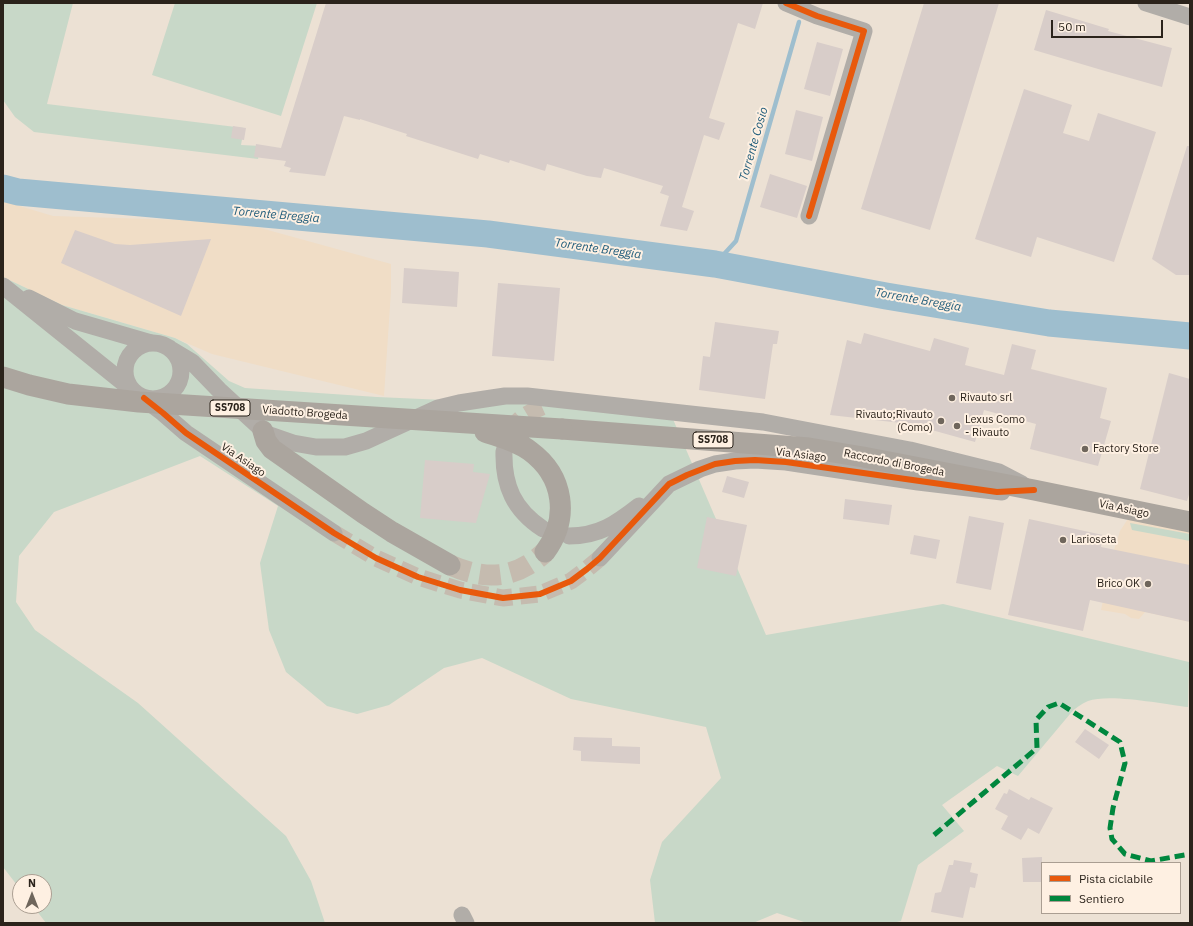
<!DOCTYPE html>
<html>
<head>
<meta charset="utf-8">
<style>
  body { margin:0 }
  #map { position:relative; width:1193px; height:926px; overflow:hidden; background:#ece1d4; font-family:"IBM Plex Sans",sans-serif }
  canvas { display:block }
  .frame { position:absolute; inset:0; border:4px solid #2b231b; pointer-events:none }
  .legend { position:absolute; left:1041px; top:862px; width:140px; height:52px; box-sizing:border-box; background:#fef0e2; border:1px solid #aa9e92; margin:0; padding:5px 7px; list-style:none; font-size:12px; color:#2b231b }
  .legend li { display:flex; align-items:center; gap:8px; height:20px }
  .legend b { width:20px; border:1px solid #aa9e92 }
  .north { position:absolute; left:12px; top:874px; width:40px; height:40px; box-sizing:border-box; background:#fef0e2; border:1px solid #aa9e92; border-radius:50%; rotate:0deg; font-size:11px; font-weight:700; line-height:16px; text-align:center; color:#2b231b }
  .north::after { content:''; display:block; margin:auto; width:14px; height:18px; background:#6f665c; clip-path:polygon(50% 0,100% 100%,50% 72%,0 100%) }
  .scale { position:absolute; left:1051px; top:20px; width:112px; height:18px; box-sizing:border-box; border:2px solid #2b231b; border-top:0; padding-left:5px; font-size:12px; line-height:14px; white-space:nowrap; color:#2b231b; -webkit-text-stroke:3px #fef0e2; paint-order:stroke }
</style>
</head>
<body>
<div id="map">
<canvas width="1193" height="926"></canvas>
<div class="frame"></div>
<ul class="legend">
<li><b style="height:5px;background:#e8590c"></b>Pista ciclabile</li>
<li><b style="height:5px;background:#00873e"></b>Sentiero</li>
</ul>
<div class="north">N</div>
<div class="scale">50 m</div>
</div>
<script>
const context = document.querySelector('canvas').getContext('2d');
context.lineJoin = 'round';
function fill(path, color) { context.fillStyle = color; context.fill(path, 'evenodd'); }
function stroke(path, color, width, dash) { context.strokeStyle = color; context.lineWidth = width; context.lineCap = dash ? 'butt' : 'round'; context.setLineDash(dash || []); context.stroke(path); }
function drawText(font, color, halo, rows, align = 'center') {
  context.font = font + ' "IBM Plex Sans",sans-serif'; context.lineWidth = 4; context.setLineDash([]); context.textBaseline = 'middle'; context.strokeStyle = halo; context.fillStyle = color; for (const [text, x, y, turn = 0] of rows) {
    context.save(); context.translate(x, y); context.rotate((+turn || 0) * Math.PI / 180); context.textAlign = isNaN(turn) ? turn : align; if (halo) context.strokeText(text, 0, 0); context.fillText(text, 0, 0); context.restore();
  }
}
const built = new Path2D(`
  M3,201l50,15 161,5 43,6 134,37v27l-7,105 -172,-42 -37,-16 -113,-33 -59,-28z
  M1133,511l57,11v100l-45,-10 -6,7 -8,-1 -6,-4 -24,-4 13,-60 6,-19z`);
const green = new Path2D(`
  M3,3h70l-26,101 197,24 -3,17 20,1 -3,13 -224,-27 -19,-15 -12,-17z
  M175,3h142l-36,113 -129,-41z
  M3,277l59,28 113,33 12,6 42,37 16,7 132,9 292,13 97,225 177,-31 246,58 -1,45c-25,-3 -79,-14 -100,-6 -7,3 -13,7 -18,13l-52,62 -21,-10 -55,39 22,26 -46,34 -17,56 -8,2h-86l-30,-10 -24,10h-98l-5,-43 12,-38 59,-64 -15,-51 -135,-28 -89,-41 -38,10 -55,37 -32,9 -30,-8 -41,-34 -17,-42 -9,-67 18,-57 -78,-50 -146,56 -35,44 -3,46 19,28 103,73 148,133 25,45 14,42h-279l-13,-17h11v-24h-24v7l-17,-22z
  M1130,523l60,11v7l-58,-11z`);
const stream = new Path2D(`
  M715,264l21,-23 63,-219`);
const river = new Path2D(`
  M3,188l15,4 470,42 227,30 171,32 163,27 141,13`);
const building = new Path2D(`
  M326,3h437l-8,26 -17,-6 -29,95 16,5 -6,17 -15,-5 -22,72 12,4 -7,20 -27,-5 9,-30 -9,-3 3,-7 -59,-18 -3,10 -14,-2 -40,-12 -2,7 -35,-11 -1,3 -29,-9 -2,5 -72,-23 1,-2 -47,-15v1l-16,-4 -19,60 -36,-4 2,-4 -7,-2 2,-5 -32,-4 2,-13 25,4z
  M924,3h75l-69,227 -69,-21z
  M1046,10l63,19 -1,2 64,17 -10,39 -57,-16 -71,-21z
  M817,42l26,7 -13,47 -26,-7z
  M1024,89l48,16 -9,28 26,8 9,-28 58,19 -42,130 -77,-25 -6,20 -56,-18z
  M796,110l27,7 -11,44 -27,-7z
  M233,126l13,2 -2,12 -13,-2z
  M1187,146h3v129h-14l-24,-16z
  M770,174l37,12 -10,32 -37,-11z
  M75,230l40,14 15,1 81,-6 -30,77 -120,-53z
  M404,268l55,4 -2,35 -55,-4z
  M498,283l62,5 -6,73 -62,-5z
  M715,322l64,9 -2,13h-4l-8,55 -66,-9 4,-34 7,1z
  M864,333l66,18 4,-13 35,10 -4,17 39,10 8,-31 24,6 -5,19 76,19 -7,30 11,3 -13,45 -68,-17 6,-25 -52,-14 -9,32 -65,-18 -80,-9 17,-75 14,4z
  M1169,373l21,6v112l-3,10 -47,-12z
  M425,460l49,4 -1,8 17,2 -14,49 -56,-5z
  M727,476l22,6 -5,16 -22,-6z
  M845,499l47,6 -3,20 -46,-6z
  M969,516l35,7 -13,67 -35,-7z
  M707,517l40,8 -11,51 -39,-8z
  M1029,519l74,16 -2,12 89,18v57l-100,-22 -7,31 -75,-16z
  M914,535l26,5 -4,19 -26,-5z
  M1085,729l24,16 -10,14 -24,-17z
  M574,737l38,1v8l28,1v17l-59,-3v-10l-8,-1z
  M1009,789l20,11 2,-3 22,11 -14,26 -11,-6 -7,12 -20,-11 7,-13 -13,-7 9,-16 3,1z
  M1042,857v25h-19l-1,-24z
  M954,860l18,3 -2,9 8,2 -3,14 -5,-1 -7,31 -32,-6 4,-19 6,-1 8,-27h4z`);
const minorTunnel = new Path2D(`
  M510,432c8,-14 16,-18 32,-25
  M334,533l42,25 42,19 42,13 43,8 37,-4 31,-13 16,-12 13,-11`);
const majorTunnel = new Path2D(`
  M450,565c36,16 66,14 95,-13`);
const minor = new Path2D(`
  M786,3l31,13 47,15 -55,185
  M1146,3l44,14
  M3,286l127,102
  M29,298l46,23 76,22
  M125 371a28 28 0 1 1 56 0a28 28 0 1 1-56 0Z
  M172,350l20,12 27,28 48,44 26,9 23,4h29l21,-6 72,-33 21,-5 26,-4 20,-3h22l236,26 147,28 89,22 23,12
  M147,401l16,12 23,20 148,100
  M504,451c-1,35 10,59 39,78
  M569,536c30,0 47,-12 70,-30
  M600,558l69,-74 31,-15 15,-5 20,-3 20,-1 31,2 132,20 84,10
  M462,915l4,8`);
const major = new Path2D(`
  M562,429l247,19 54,9 171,33 156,32
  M263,431l3,10 6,8 91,64 29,19 58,33`);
const majorBridge = new Path2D(`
  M3,377l26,8 39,9 71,8 423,27
  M485,432c15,5 32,9 45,19 34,25 40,67 15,101`);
const quiet = new Path2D(`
  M934,835l103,-87 -1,-28 12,-13 11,-4 61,39 5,21 -12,45 -3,20 2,11 13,15 26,7 39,-7`);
const cycleway = new Path2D(`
  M786,3l31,13 47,15 -55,185
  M144,398l19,15 23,20 148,100 42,25 42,19 42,13 43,8 37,-4 31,-13 16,-12 13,-11 69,-74 18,-9 28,-11 20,-3 20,-1 31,2 211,30 37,-2`);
const markers = [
  [952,398,4,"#6f665c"],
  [941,421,4,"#6f665c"],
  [957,426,4,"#6f665c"],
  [1085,449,4,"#6f665c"],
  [1063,540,4,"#6f665c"],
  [1148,584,4,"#6f665c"]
];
const shields = [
  [230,408,40],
  [713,440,40]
];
const shieldNames = [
  ["SS708",230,408],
  ["SS708",713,440]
];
const poiNames = [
  ["Rivauto srl",960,398],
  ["Rivauto;Rivauto",933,415,"right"],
  ["(Como)",933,428,"right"],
  ["Lexus Como",965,420],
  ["- Rivauto",965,433],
  ["Factory Store",1093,449],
  ["Larioseta",1071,540],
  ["Brico OK",1140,584,"right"]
];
const streetNames = [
  ["Viadotto Brogeda",305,413,4],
  ["Via Asiago",801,455,7],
  ["Via Asiago",243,460,34],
  ["Raccordo di Brogeda",894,463,11],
  ["Via Asiago",1124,509,12]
];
const waterNames = [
  ["Torrente Cosio",754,144,-74],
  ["Torrente Breggia",276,215,5],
  ["Torrente Breggia",598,249,8],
  ["Torrente Breggia",918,300,10]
];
fill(built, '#f0ddc6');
fill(green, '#c8d8c8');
stroke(stream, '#9ebece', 4.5);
stroke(river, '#9ebece', 27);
fill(building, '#d8cdc9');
stroke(minorTunnel, '#c5bbaf', 17, [17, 8]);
stroke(majorTunnel, '#c5bbaf', 21, [21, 10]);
stroke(minor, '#b1ada8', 17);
stroke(major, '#aba59e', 21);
stroke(majorBridge, '#aba59e', 21);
stroke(quiet, '#00873e', 5, [10, 5]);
stroke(cycleway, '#e8590c', 6);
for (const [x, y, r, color] of markers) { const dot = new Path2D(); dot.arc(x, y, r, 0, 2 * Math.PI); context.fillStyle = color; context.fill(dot); stroke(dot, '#fef0e2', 1.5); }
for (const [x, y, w] of shields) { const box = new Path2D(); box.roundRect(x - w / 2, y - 8, w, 16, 3); context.fillStyle = '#fef0e2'; context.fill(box); stroke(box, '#2b231b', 1); }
drawText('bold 10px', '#2b231b', null, shieldNames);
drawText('11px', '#2b231b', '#fef0e2', poiNames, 'left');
drawText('11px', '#2b231b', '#fef0e2', streetNames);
drawText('italic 12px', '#215d7b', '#fef0e2', waterNames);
</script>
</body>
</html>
